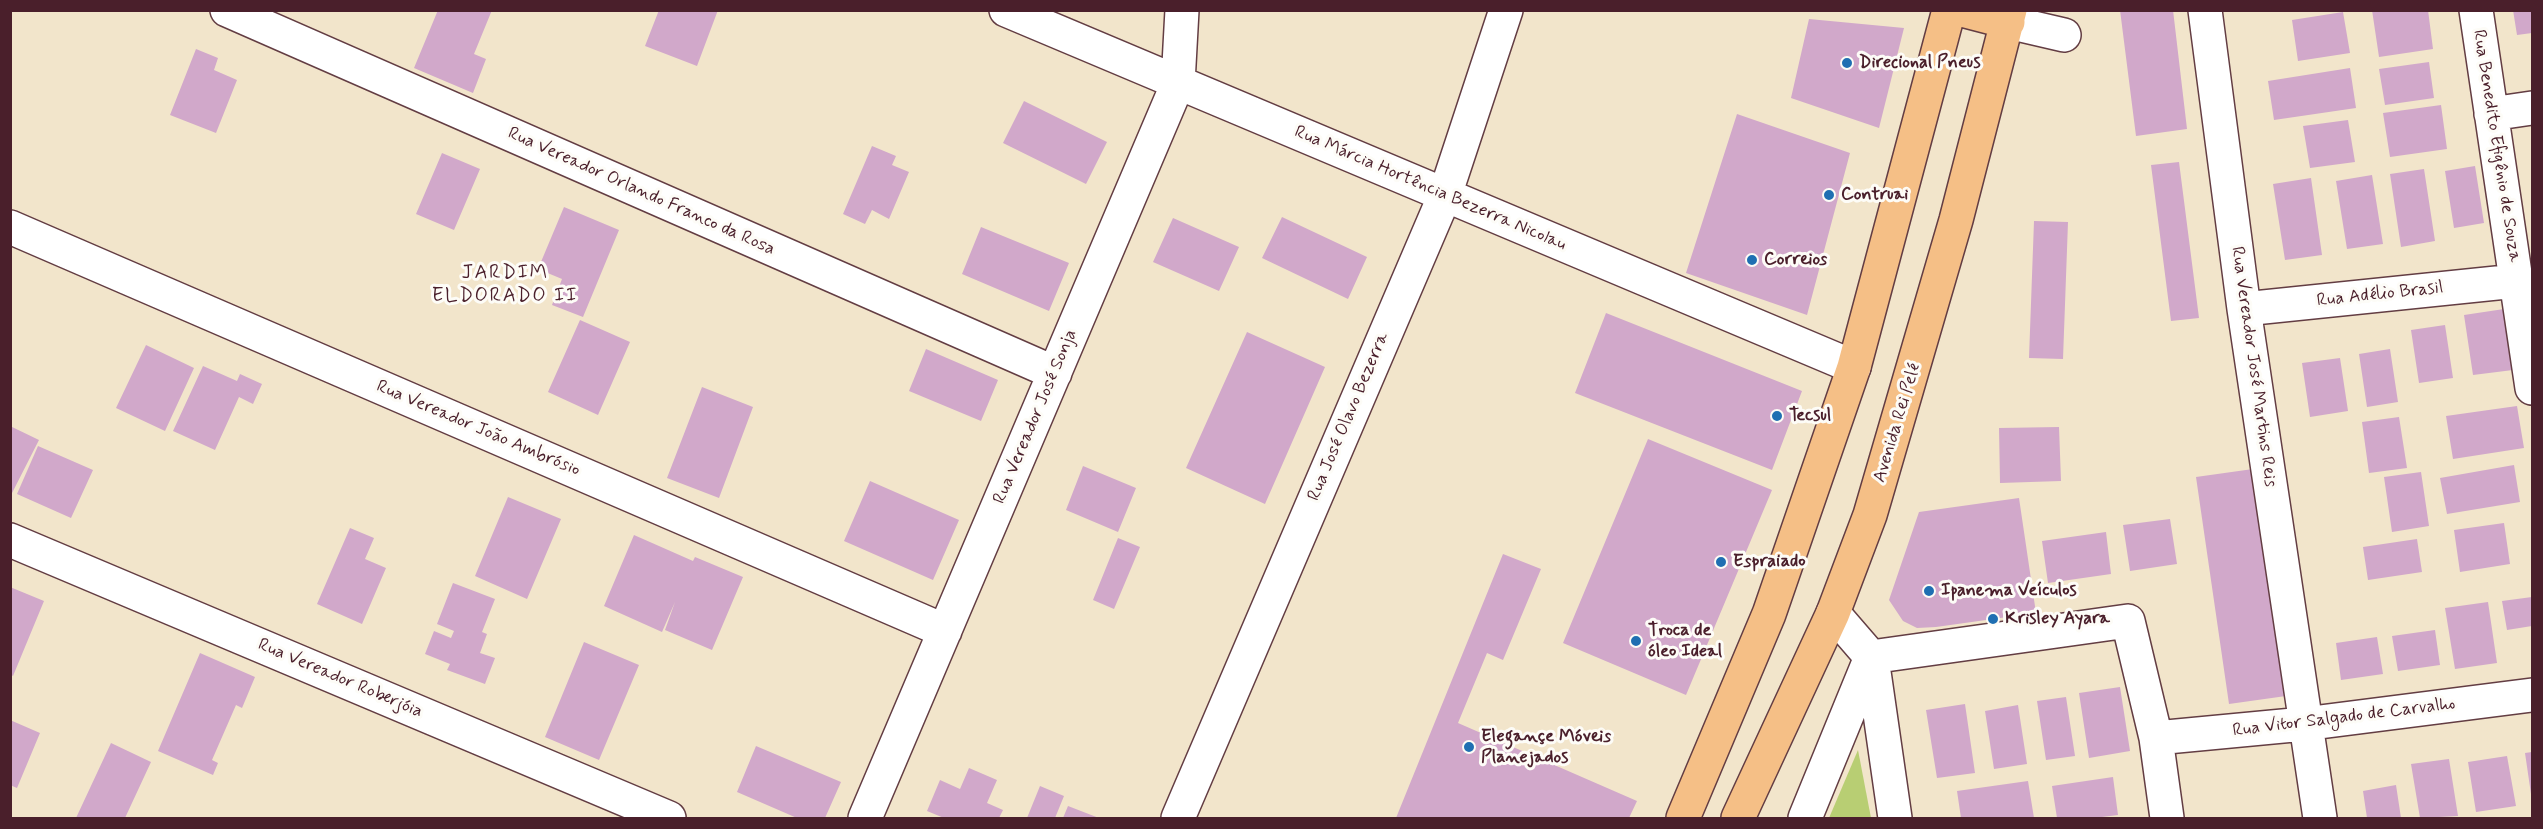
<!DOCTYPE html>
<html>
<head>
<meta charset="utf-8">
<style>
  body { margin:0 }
  #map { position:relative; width:2543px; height:829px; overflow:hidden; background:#f2e5cb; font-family:Mynerve,sans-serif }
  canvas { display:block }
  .frame { position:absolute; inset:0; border:12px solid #4a1f2b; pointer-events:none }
</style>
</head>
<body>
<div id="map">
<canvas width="2543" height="829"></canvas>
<div class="frame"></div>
</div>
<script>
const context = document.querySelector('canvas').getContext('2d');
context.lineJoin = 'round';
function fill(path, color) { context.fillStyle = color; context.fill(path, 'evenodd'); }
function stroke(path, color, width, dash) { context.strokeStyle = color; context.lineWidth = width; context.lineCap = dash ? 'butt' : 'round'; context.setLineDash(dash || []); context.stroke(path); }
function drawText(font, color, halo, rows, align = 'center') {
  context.font = font + ' Mynerve,sans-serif'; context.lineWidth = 6; context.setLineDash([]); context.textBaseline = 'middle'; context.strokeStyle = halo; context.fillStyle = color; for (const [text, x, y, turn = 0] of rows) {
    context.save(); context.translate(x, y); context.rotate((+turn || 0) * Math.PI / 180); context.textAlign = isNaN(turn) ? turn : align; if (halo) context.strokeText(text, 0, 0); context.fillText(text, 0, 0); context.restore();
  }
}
const green = new Path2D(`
  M1858,750l13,68h-42z`);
const building = new Path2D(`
  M438,10h54l-18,44 12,5 -13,34 -59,-25z
  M659,10h59l-21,56 -52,-20z
  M2120,10h53l14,119 -51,7z
  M2372,10h56l5,39 -54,8z
  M2513,10h19v23l-15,2z
  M2343,12l7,41 -52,8 -6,-41z
  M1809,19l95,9 -25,100 -88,-30z
  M196,49l22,9 -4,12 23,10 -21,53 -46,-18z
  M2429,62l5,36 -49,7 -6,-36z
  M2350,68l6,40 -82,12 -6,-39z
  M1024,101l83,41 -21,42 -83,-41z
  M2441,105l6,44 -57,8 -7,-44z
  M1737,114l113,39 -43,162 -121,-42z
  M2348,120l7,42 -45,6 -7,-42z
  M872,146l24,10 -4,9 17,7 -20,47 -17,-9 -7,14 -22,-10z
  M442,153l38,16 -26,61 -38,-16z
  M2179,162l20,156 -28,3 -20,-156z
  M2475,166l9,57 -30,5 -9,-57z
  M2424,169l11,72 -34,6 -11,-73z
  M2372,175l11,69 -36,5 -11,-68z
  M2311,178l11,77 -37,5 -12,-76z
  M564,207l55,23 -36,87 -31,-12 10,-26 -24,-10z
  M1282,217l85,40 -19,42 -86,-41z
  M1173,218l66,29 -20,44 -66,-29z
  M2034,221l34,1 -5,137 -34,-1z
  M981,227l88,36 -20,48 -87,-37z
  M2504,309l9,61 -40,5 -9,-60z
  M1606,313l196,78 -30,79 -197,-77z
  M580,320l50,22 -32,73 -50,-23z
  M2445,325l8,53 -34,5 -8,-53z
  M1247,332l78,35 -60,137 -79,-36z
  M146,345l48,23 -29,63 -49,-23z
  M926,349l72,31 -17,41 -72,-30z
  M2390,349l8,53 -31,5 -8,-53z
  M2340,358l8,53 -38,6 -8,-54z
  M203,366l34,15 3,-7 22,10 -9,20 -14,-7 -24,53 -42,-19z
  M702,387l51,20 -34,91 -52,-20z
  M2517,406l7,42 -71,11 -7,-43z
  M2399,417l8,51 -38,5 -7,-51z
  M10,426l29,14 -29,57z
  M2059,427l2,54 -61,2 -1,-55z
  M1648,439l124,51 -86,205 -123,-52z
  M38,446l55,24 -22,48 -54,-24z
  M2514,465l6,37 -73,12 -7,-36z
  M1083,466l53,22 -18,44 -52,-22z
  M2253,469l33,227 -57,8 -33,-227z
  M2421,472l8,54 -37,6 -8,-55z
  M870,481l89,39 -26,60 -89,-39z
  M508,497l53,22 -34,80 -52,-23z
  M2019,498l17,115 -100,14 -19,1 -14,-7 -14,-21 30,-88z
  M2170,519l7,45 -47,7 -7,-46z
  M2504,523l6,41 -50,8 -6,-42z
  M350,528l24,10 -9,21 21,9 -24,56 -45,-20z
  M2106,532l5,42 -63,9 -6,-42z
  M634,535l59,26 2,-4 48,20 -31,73 -47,-20 10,-28 -13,30 -58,-26z
  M1118,538l22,9 -26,62 -21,-9z
  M2417,539l5,33 -54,8 -5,-33z
  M1503,554l38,15 -38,91 -16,-7 -29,70 179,78 -8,17h-233z
  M453,583l42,16 -13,33 5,2 -7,19 15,5 -10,26 -38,-14 3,-6 -25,-10 9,-23 17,7 3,-7 -17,-7z
  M10,587l34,14 -31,75 -3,-2z
  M2532,597v29l-25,4 -5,-29z
  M2488,602l9,61 -42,6 -10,-61z
  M2435,630l5,35 -42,6 -6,-35z
  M2377,637l6,37 -42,6 -5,-37z
  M584,642l55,23 -40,95 -54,-23z
  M200,653l55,24 -13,31 -6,-3 -24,55 6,3 -5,12 -55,-24z
  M2120,687l10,64 -41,7 -10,-65z
  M2066,697l9,59 -29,4 -9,-59z
  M1965,704l10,69 -38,5 -11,-68z
  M2018,705l9,59 -33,5 -9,-58z
  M10,720l30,13 -23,55 -7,-3z
  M111,743l40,19 -26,56h-49z
  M756,746l85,36 -16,36h-28l-60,-26z
  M2532,752v42h-1l-6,-41z
  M2507,756l9,50 -40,6 -8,-50z
  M2449,759l9,57 -38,2 -9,-54z
  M969,768l28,12 -10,23 16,7 -4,8h-55l-17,-7 13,-31 20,9z
  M2113,777l5,38 -24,3h-37l-5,-32z
  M2028,781l6,37h-73l-4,-27z
  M2396,785l5,33h-34l-4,-27z
  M1040,786l24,10 -9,22h-28z
  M1068,806l31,12h-36z`);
const minor = new Path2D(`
  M227,10l828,363
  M1006,10l848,357
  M2205,10l39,299 76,509
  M2476,10l56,378
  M2008,22l56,13
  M2491,114l41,-6
  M10,227l935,404
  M2244,309l272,-28
  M10,540l659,278
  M1833,613l38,44
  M1871,657l257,-36 28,117 11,80
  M1872,658l23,160
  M2156,738l148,-14 228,-29
  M865,818l313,-735 4,-73
  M1178,818l267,-623 61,-185
  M1805,818l66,-161`);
const major = new Path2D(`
  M1962,10l46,12
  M1683,818l86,-204 85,-247 95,-357
  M1738,818l95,-205 37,-98 86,-295 54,-210`);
const markers = [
  [1847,63,6,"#1f6fb2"],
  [1829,195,6,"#1f6fb2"],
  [1752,260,6,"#1f6fb2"],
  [1777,416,6,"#1f6fb2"],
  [1721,562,6,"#1f6fb2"],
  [1929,591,6,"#1f6fb2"],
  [1993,619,6,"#1f6fb2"],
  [1636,641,6,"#1f6fb2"],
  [1469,747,6,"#1f6fb2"]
];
const poiNames = [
  ["Direcional Pneus",1859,63],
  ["Contruai",1841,195],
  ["Correios",1764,260],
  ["Tecsul",1789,416],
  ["Espraiado",1733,562],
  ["Ipanema Veículos",1941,591],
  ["Krisley Ayara",2005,619],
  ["Troca de",1648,631],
  ["óleo Ideal",1648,652],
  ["Elegançe Móveis",1481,737],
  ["Planejados",1481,758]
];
const streetNames = [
  ["Rua Benedito Efigênio de Souza",2496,146,81],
  ["Rua Márcia Hortência Bezerra Nicolau",1430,189,23],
  ["Rua Vereador Orlando Franco da Rosa",641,192,24],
  ["Rua Adélio Brasil",2380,295,-6],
  ["Rua Vereador José Martins Reis",2253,367,82],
  ["Rua Vereador José Sonja",1036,417,-67],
  ["Rua José Olavo Bezerra",1349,417,-67],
  ["Avenida Rei Pelé",1898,423,-73],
  ["Rua Vereador João Ambrósio",478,429,23],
  ["Rua Vereador Roberjóia",340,679,23],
  ["Rua Vitor Salgado de Carvalho",2344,718,-7]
];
const neighbourhoodNames = [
  ["JARDIM",505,274],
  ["ELDORADO II",505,297]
];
fill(green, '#b8ce73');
fill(building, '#d1a8ca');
stroke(minor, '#633d43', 36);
stroke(major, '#633d43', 36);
stroke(minor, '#fff', 33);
stroke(major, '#f5bf86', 33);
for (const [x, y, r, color] of markers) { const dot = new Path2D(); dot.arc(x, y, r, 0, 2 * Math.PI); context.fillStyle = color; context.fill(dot); stroke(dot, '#fdfcf7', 2); }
drawText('bold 18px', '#4a1f2b', '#fdfcf7', poiNames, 'left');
drawText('18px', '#4a1f2b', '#fdfcf7', streetNames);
context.letterSpacing = '1.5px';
drawText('20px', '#4a1f2b', '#fdfcf7', neighbourhoodNames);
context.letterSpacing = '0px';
</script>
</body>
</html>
